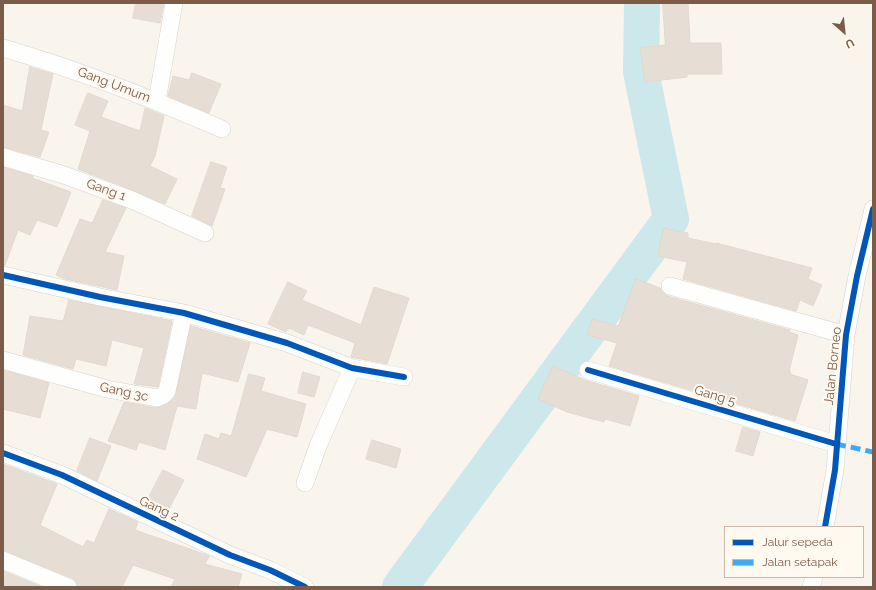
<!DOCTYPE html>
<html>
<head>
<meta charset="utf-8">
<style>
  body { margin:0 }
  #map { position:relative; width:876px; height:590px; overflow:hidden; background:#f9f5ed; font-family:Raleway,sans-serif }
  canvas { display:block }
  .frame { position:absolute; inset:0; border:4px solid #7b5c48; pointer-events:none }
  .legend { position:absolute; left:724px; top:526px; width:140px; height:52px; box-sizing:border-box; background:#fff9f0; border:1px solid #cabaad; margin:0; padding:5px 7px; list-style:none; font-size:12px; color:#7b5c48 }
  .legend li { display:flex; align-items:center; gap:8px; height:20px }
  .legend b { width:20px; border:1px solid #cabaad }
  .north { position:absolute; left:824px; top:12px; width:40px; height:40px; -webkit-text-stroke:3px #fff9f0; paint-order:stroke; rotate:153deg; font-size:11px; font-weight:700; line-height:16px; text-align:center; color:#7b5c48 }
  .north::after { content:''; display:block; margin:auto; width:14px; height:18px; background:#7b5c48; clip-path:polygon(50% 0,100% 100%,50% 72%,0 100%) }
</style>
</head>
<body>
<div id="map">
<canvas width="876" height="590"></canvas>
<div class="frame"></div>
<ul class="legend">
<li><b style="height:5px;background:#0057b8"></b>Jalur sepeda</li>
<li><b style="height:5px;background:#3fa9f5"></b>Jalan setapak</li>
</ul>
<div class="north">U</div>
</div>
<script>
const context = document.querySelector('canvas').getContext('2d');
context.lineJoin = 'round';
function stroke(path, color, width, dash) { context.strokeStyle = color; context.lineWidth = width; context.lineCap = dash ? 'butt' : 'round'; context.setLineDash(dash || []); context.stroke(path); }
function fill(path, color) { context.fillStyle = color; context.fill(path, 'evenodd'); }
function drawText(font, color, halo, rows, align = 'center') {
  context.font = font + ' Raleway,sans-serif'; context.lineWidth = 4; context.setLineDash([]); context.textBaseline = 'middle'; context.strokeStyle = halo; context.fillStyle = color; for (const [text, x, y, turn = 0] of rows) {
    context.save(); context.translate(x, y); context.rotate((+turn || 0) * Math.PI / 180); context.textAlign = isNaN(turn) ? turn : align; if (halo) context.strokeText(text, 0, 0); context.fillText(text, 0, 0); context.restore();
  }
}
const river = new Path2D(`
  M400,587l271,-368 -30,-147 1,-69`);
const building = new Path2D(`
  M136,3h28l-4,20 -27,-5z
  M663,3h25l2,40h31l1,31h-35v3l-42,5 -5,-34 25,-3z
  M30,67l23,7 -12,56 8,2 -9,25 -37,-10v-42l19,6z
  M192,73l29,11 -12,29 -41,-17 5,-20 16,4z
  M88,93l20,8 -7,16 39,14 5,-23 19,8 -9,40 -5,10 27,13 -12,25 -30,-13 -57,-22 12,-38 -15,-6z
  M211,162l16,5 -7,21 5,1 -13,37 -20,-10z
  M3,167l30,9 -1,2 39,14 -14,35 -20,-7 -7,15 -12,-5 -13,35h-2z
  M103,200l23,8 -21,44 19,4 -7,34 -52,-11 -9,-4 24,-56 12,4z
  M664,228l24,5v5l28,6v-1l96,25 -4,11 14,6 -9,21 -13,-6 -4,11 -113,-32 4,-17 -29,-6z
  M636,279l24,9 7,8 123,34 -1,2 9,3 -9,37h2l-1,2 18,6 -13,41 -186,-55 8,-23 -30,-8 5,-16 26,7z
  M288,282l19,9 -5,9 59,25 13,-38 35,11 -22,66 -36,-7 4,-14 -47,-18 -4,10 -15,-7 -3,4 -18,-8z
  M69,300l103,21 -14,66 -24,-3 10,-36 -32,-8 -6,26 -30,-7 -3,10 -50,-14 7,-39 33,5z
  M191,326l59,17 -12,39 -36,-9 -6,36 -19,-3 -12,44 -26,-8 -3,8 -28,-9 16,-39 32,6 12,-4 7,-7z
  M553,366l32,14 54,16 -9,30 -25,-7 -1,3 -37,-10 -29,-13z
  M3,370l46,13 -9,35 -37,-9z
  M303,372l17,5 -6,20 -16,-4z
  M249,374l16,4 -4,13 45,13 -9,33 -30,-8 -21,48 -49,-18 8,-25 14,5 2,-6 10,3z
  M743,427l17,5 -7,24 -17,-5z
  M90,438l21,8 -14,35 -20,-10z
  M372,440l29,9 -5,19 -30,-9z
  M3,464l54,20 -17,41 43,22 4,-7 7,3 15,-34 29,13 -3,8 69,24 5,2 -4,8 37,10 -4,13h-67l4,-8 -42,-14 -11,22h-44l-2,-6 -4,-3 -69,-28z
  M163,470l21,10 -15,29 -21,-10z
  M3,571l39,16h-39z`);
const minor = new Path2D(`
  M3,48c76,22 146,50 219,81
  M157,101l17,-98
  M3,157l61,18 68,25 73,33
  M3,275l97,22 84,16 103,30 65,25 52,9
  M670,286l176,49
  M3,360l104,29 50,9 7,-3 3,-4 17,-78
  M588,370l248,74
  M3,453l59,22 168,80 40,15 35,17
  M305,483l13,-37 34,-78
  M825,527l10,-57 11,-135 11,-59 16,-67
  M3,560l65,27
  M811,587l3,-10`);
const quiet = new Path2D(`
  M836,444l37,8`);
const cycleway = new Path2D(`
  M3,275l97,22 84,16 103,30 65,25 52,9
  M588,370l248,74
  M3,453l59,22 168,80 40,15 35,17
  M825,527l10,-57 11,-135 11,-59 16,-67`);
const streetNames = [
  ["Gang Umum",114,85,21],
  ["Gang 1",106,190,20],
  ["Jalan Borneo",833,366,-84],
  ["Gang 3c",124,392,12],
  ["Gang 5",715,396,17],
  ["Gang 2",159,509,25]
];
stroke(river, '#cce8eb', 36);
fill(building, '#e6ddd4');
stroke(building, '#e3d8ce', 1);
stroke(minor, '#d8d2cb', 18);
stroke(minor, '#fefefc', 17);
stroke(quiet, '#3fa9f5', 5, [10, 5]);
stroke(cycleway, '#0057b8', 6);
drawText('13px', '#7b5c48', '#fff9f0', streetNames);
</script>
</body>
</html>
